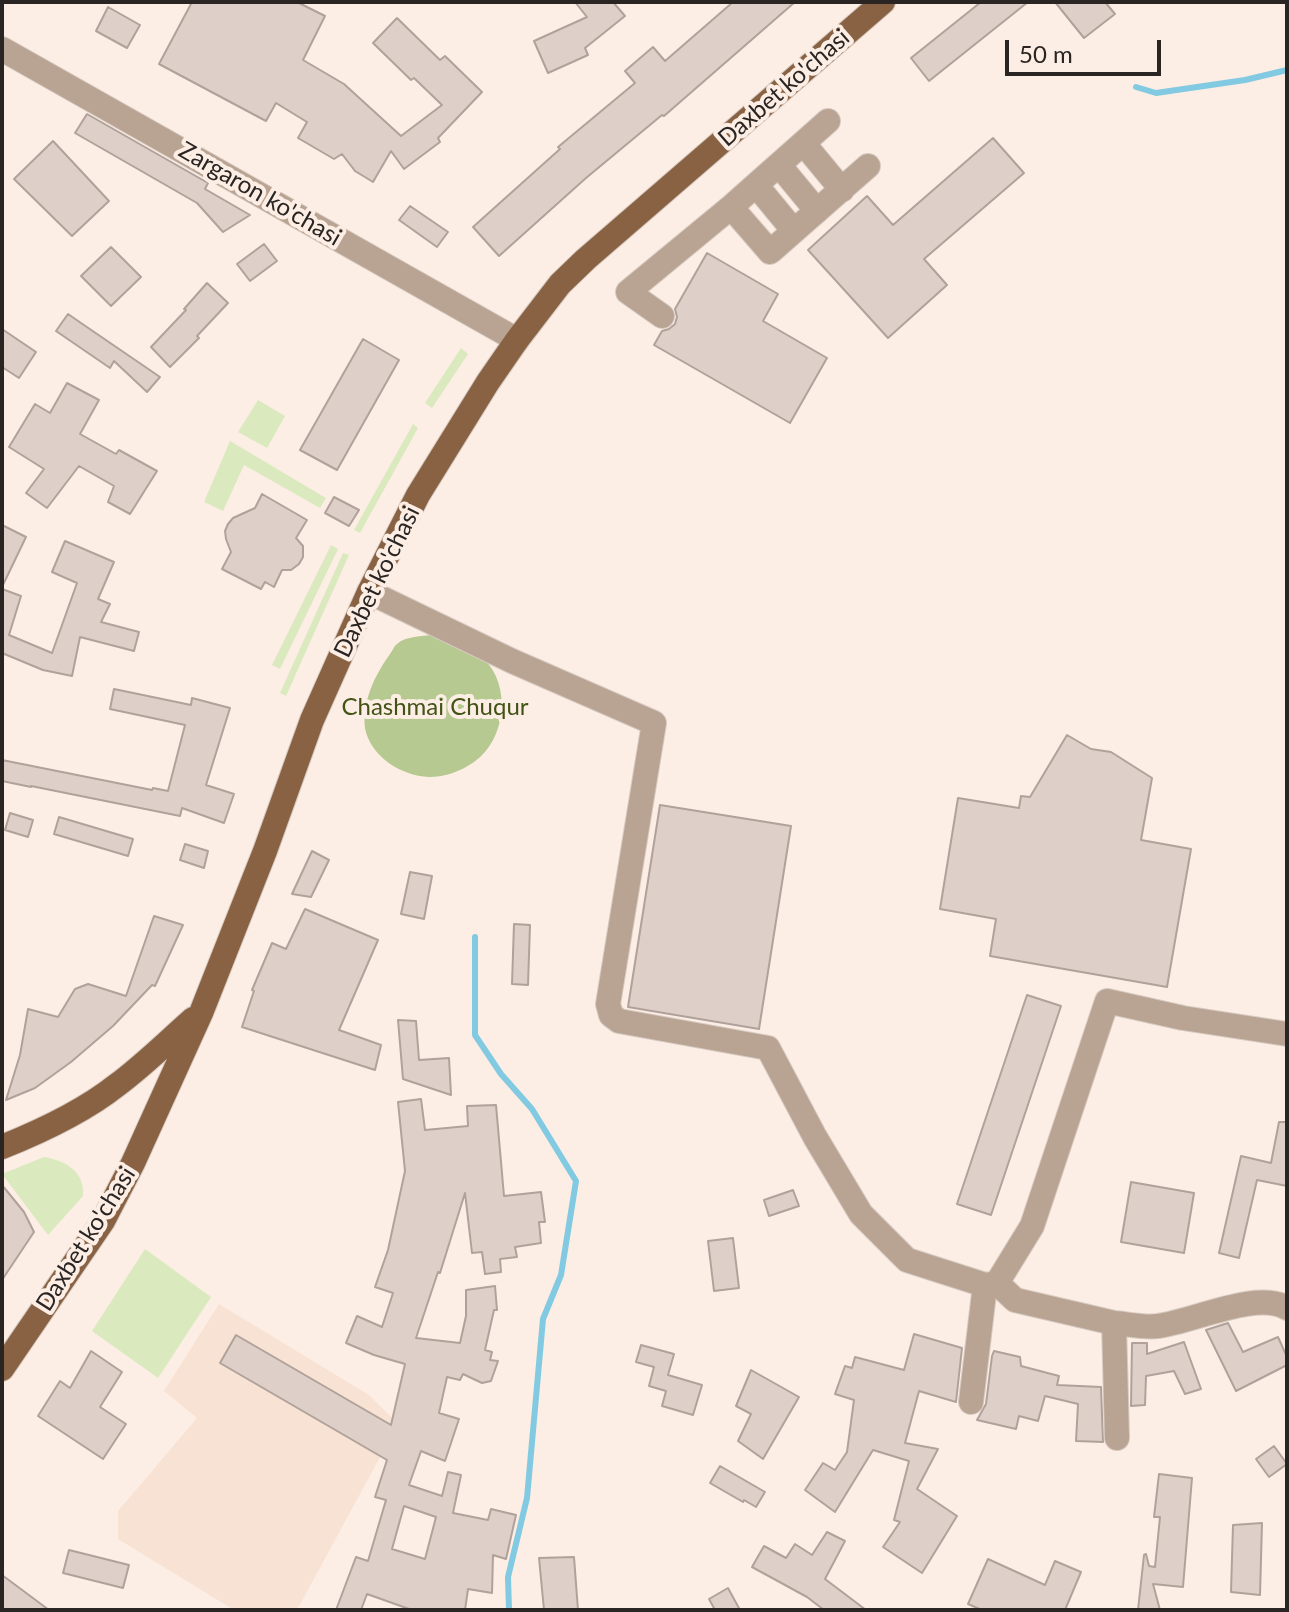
<!DOCTYPE html>
<html>
<head>
<meta charset="utf-8">
<style>
  body { margin:0 }
  #map { position:relative; width:1289px; height:1612px; overflow:hidden; background:#fceee5; font-family:Lato,sans-serif }
  canvas { display:block }
  .frame { position:absolute; inset:0; border:4px solid #2a2522; pointer-events:none }
  .scale { position:absolute; left:1005px; top:40px; width:156px; height:36px; box-sizing:border-box; border:4px solid #2a2522; border-top:0; padding-left:10px; font-size:24px; line-height:28px; white-space:nowrap; color:#2a2522; -webkit-text-stroke:6px #fceee5; paint-order:stroke }
</style>
</head>
<body>
<div id="map">
<canvas width="1289" height="1612"></canvas>
<div class="frame"></div>
<div class="scale">50 m</div>
</div>
<script>
const context = document.querySelector('canvas').getContext('2d');
context.lineJoin = 'round';
function fill(path, color) { context.fillStyle = color; context.fill(path, 'evenodd'); }
function stroke(path, color, width, dash) { context.strokeStyle = color; context.lineWidth = width; context.lineCap = dash ? 'butt' : 'round'; context.setLineDash(dash || []); context.stroke(path); }
function drawText(font, color, halo, rows, align = 'center') {
  context.font = font + ' Lato,sans-serif'; context.lineWidth = 8; context.setLineDash([]); context.textBaseline = 'middle'; context.strokeStyle = halo; context.fillStyle = color; for (const [text, x, y, turn = 0] of rows) {
    context.save(); context.translate(x, y); context.rotate((+turn || 0) * Math.PI / 180); context.textAlign = isNaN(turn) ? turn : align; if (halo) context.strokeText(text, 0, 0); context.fillText(text, 0, 0); context.restore();
  }
}
const education = new Path2D(`
  M219,1304l150,91 29,29 -101,186h-63l-116,-71v-28l79,-93 -33,-27z`);
const green = new Path2D(`
  M461,348l7,6 -36,54 -7,-5z
  M258,400l27,16 -18,32 -29,-16z
  M413,424l5,4 -58,105 -6,-3z
  M230,441l96,57 -6,10 -76,-43 -21,46 -19,-9z
  M331,545l7,4 -58,120 -8,-4z
  M343,553l6,2 -63,141 -6,-3z
  M44,1157c22,4 41,14 39,39l-35,39 -46,-61z
  M145,1249l66,48 -53,81 -66,-47z`);
const forest = new Path2D(`
  M433,635c14,6 39,14 50,23 29,27 23,82 -9,104 -13,9 -29,15 -45,15 -28,-1 -59,-21 -64,-49 -3,-27 10,-53 25,-74 3,-4 4,-8 7,-10 9,-8 25,-8 36,-9z`);
const stream = new Path2D(`
  M1136,87l20,6 89,-13 42,-10
  M475,937v98l26,39 31,35 44,72 -15,94 -18,44 -16,179 -19,79 1,33`);
const building = new Path2D(`
  M192,2h105l28,14 -22,44 41,24 57,52 41,-31 -28,-27 -3,2 -38,-37 24,-25 43,42 5,-4 37,36 -44,46 2,4 -36,27 -13,-18 -18,31 -18,-11 -13,-17 -8,5 -36,-21 9,-16 -31,-19 -10,18 -107,-57z
  M575,2h38l12,14 -40,32 3,7 -40,18 -14,-32 53,-24z
  M733,2h62l-131,114 -2,-1 -76,63 -87,78 -26,-29 87,-78 -2,-2 77,-64 -10,-12 28,-24 12,14z
  M981,2h47l-99,79 -18,-23z
  M1055,2h50l10,12 -31,24z
  M108,7l32,18 -13,23 -31,-17z
  M87,114l121,69 -3,6 45,26 -27,17 -26,-29 -122,-70z
  M993,138l31,35 -100,86 23,26 -59,53 -80,-88 59,-54 26,29z
  M53,141l56,60 -37,35 -58,-57z
  M410,206l38,26 -11,15 -38,-27z
  M264,244l13,17 -27,20 -13,-17z
  M111,247l30,30 -30,29 -30,-30z
  M707,253l71,41 -15,27 64,37 -37,65 -136,-78 8,-14 7,-2 6,-5 2,-7 -2,-8z
  M207,283l21,20 -31,33 2,2 -29,29 -19,-20 35,-37 -2,-1z
  M68,314l13,9 79,54 -13,15 -33,-31 -4,7 -54,-37z
  M2,329l34,23 -17,26 -17,-11z
  M363,339l36,21 -62,110 -37,-20z
  M67,383l32,17 -19,34 36,20 3,-4 38,21 -27,43 -22,-12 6,-16 -35,-20 -32,42 -21,-15 18,-24 -35,-22 26,-43 15,9z
  M262,494l45,26 -11,18 7,8v11l-4,7 -8,6h-9l-8,17 -9,-5 -4,7 -39,-20 9,-17 -5,-13 -1,-8 3,-7 5,-6 22,-10z
  M334,497l25,13 -10,16 -24,-13z
  M2,525l24,12 -24,50z
  M65,541l49,21 -16,37 12,5 -9,18 38,10 -5,19 -54,-14 -8,39 -29,-6 -41,-17v-64l19,7 -12,39 43,18 25,-70 -25,-11z
  M114,689l77,16 1,-7 38,10 -24,77 28,9 -10,29 -42,-15 -2,8 -149,-30v1l-29,-6v-21l150,30 1,-2 15,3 17,-66 -75,-16z
  M1067,735l24,14 20,3 41,26 -11,62 50,9 -24,138 -177,-31 6,-37 -56,-10 18,-111 61,10 2,-12 9,1z
  M660,805l131,21 -32,203 -131,-22z
  M10,813l23,7 -5,17 -23,-7z
  M59,817l74,22 -5,17 -74,-22z
  M185,844l23,7 -4,17 -24,-8z
  M312,851l17,9 -18,37 -19,-3z
  M410,872l22,4 -8,43 -23,-5z
  M305,909l73,31 -39,90 42,15 -6,25 -133,-43 12,-36 -2,-1 20,-47 14,6z
  M154,916l29,9 -28,61 -3,-1 -39,41 -42,36 -36,26 -29,12 14,-45 8,-46 30,8 17,-28 13,-5 38,12z
  M514,924l16,1 -2,60 -16,-1z
  M1027,995l34,11 -70,209 -34,-11z
  M398,1020l18,1 3,39 30,-2 2,37 -48,-16z
  M421,1099l4,31 43,-4 -1,-20 29,-1 8,91 37,-4 4,30h-6l2,21 -26,4 2,10 -17,2 1,13 -16,2 -3,-22 -10,1 -7,-60 -25,80 -2,-1 -22,66 44,5 6,-27v-26l29,-4 2,24h-3l-9,40 7,2 -2,8 8,1 -7,20 -9,2 -19,-9 -3,6 -13,-3 -8,36 20,6 -14,42 -24,-10 -12,34 33,11 6,-24 13,3 -8,38 35,7 3,-11 25,6 -10,44 -13,-4 -1,38 -24,-4 -3,21h-53l-45,-16 -6,16h-25l20,-53 12,4 18,-61 -11,-3 12,-37 -167,-97 16,-28 155,90 14,-61 -31,-9 -28,-12 11,-27 25,11 11,-34 -18,-6 13,-37 17,-79 -7,-69zM404,1506l32,11 -11,42 -33,-10z
  M1279,1122h8v64l-30,-6 -18,78 -20,-5 22,-97 30,7z
  M1131,1182l63,11 -10,60 -63,-11z
  M2,1185l22,27 10,20 -32,48z
  M793,1190l6,16 -30,10 -5,-16z
  M733,1238l6,50 -25,3 -6,-50z
  M1228,1323l15,29 35,-15 9,20v8l-51,26 -30,-61z
  M914,1334l48,14 -6,54 -37,-11 -14,52 33,6 -21,40 40,27 -35,57 -39,-26 17,-25 -6,-2 15,-59 -36,-11 -38,62 -30,-22 18,-27 12,7 12,-18 7,-52 -19,-6 10,-28 7,2 3,-11 49,13z
  M1184,1342l17,47 -16,5 -11,-23 -28,5 -1,29 -14,1 1,-63h15v11z
  M641,1345l33,9 -6,21 34,10 -9,30 -31,-9 4,-15 -17,-5 5,-19 -18,-5z
  M91,1351l31,21 -22,35 26,17 -23,35 -65,-43 22,-35 10,7z
  M994,1351l26,6 1,9 38,10 -2,9 44,2 2,55 -27,-1 2,-37 -33,-8 -7,25 -19,-5 -3,13 -39,-9 9,-16 6,-48z
  M751,1370l48,27 -36,62 -25,-18 13,-27 -15,-8z
  M1274,1446l13,18 -18,13 -13,-18z
  M720,1466l45,26 -9,15 -12,-7 -1,2 -33,-19z
  M1159,1474l33,4 -9,109 -30,-3 7,26h-22l6,-55 2,-1 3,12 6,1 5,-50h-6z
  M1262,1523l-2,72 -29,-3 2,-67z
  M827,1532l18,9 -20,38 41,31h-42l-17,-13 -55,-30 12,-21 22,12 9,-14 17,11z
  M69,1550l60,15 -6,23 -60,-15z
  M574,1557l4,53h-34l-5,-52z
  M988,1559l57,26 10,-24 26,11 -16,38h-83l-14,-6z
  M2,1575l47,35h-47z
  M728,1588l12,22h-25l-6,-11z`);
const minor = new Path2D(`
  M2,49l515,291
  M804,144l38,46
  M779,165l38,46
  M756,185l38,46
  M731,207l39,45 98,-86
  M662,316l-34,-24 103,-85 97,-86
  M369,592l143,69 142,62 -46,281 3,11 8,6 149,27 47,89 46,77 46,46 78,25 12,-2 35,-57 75,-225 76,17 104,16
  M997,1283l18,17 99,23 3,115
  M1114,1323c14,1 30,5 44,3 34,-4 99,-36 129,-18
  M971,1402l14,-117`);
const major = new Path2D(`
  M2,1147c40,-16 81,-35 115,-62 27,-20 51,-44 76,-66
  M2,1369l101,-148 30,-58 68,-150 64,-162 47,-131 57,-128 49,-97 70,-113 29,-42 43,-56 26,-25 297,-257`);
const streetNames = [
  ["Daxbet ko'chasi",784,88,-41],
  ["Zargaron ko'chasi",260,194,30],
  ["Daxbet ko'chasi",377,582,-64],
  ["Daxbet ko'chasi",86,1239,-58]
];
const parkNames = [
  ["Chashmai Chuqur",435,707]
];
fill(education, '#f8e2d4');
fill(green, '#dae9be');
fill(forest, '#b5c990');
stroke(stream, '#81cae1', 6);
fill(building, '#ded0c8');
stroke(building, '#b0a29a', 2);
stroke(minor, '#d6cac2', 26);
stroke(major, '#d6cac2', 26);
stroke(minor, '#b9a392', 24);
stroke(major, '#896243', 24);
drawText('24px', '#2a2522', '#fceee5', streetNames);
drawText('24px', '#425315', '#fceee5', parkNames);
</script>
</body>
</html>
